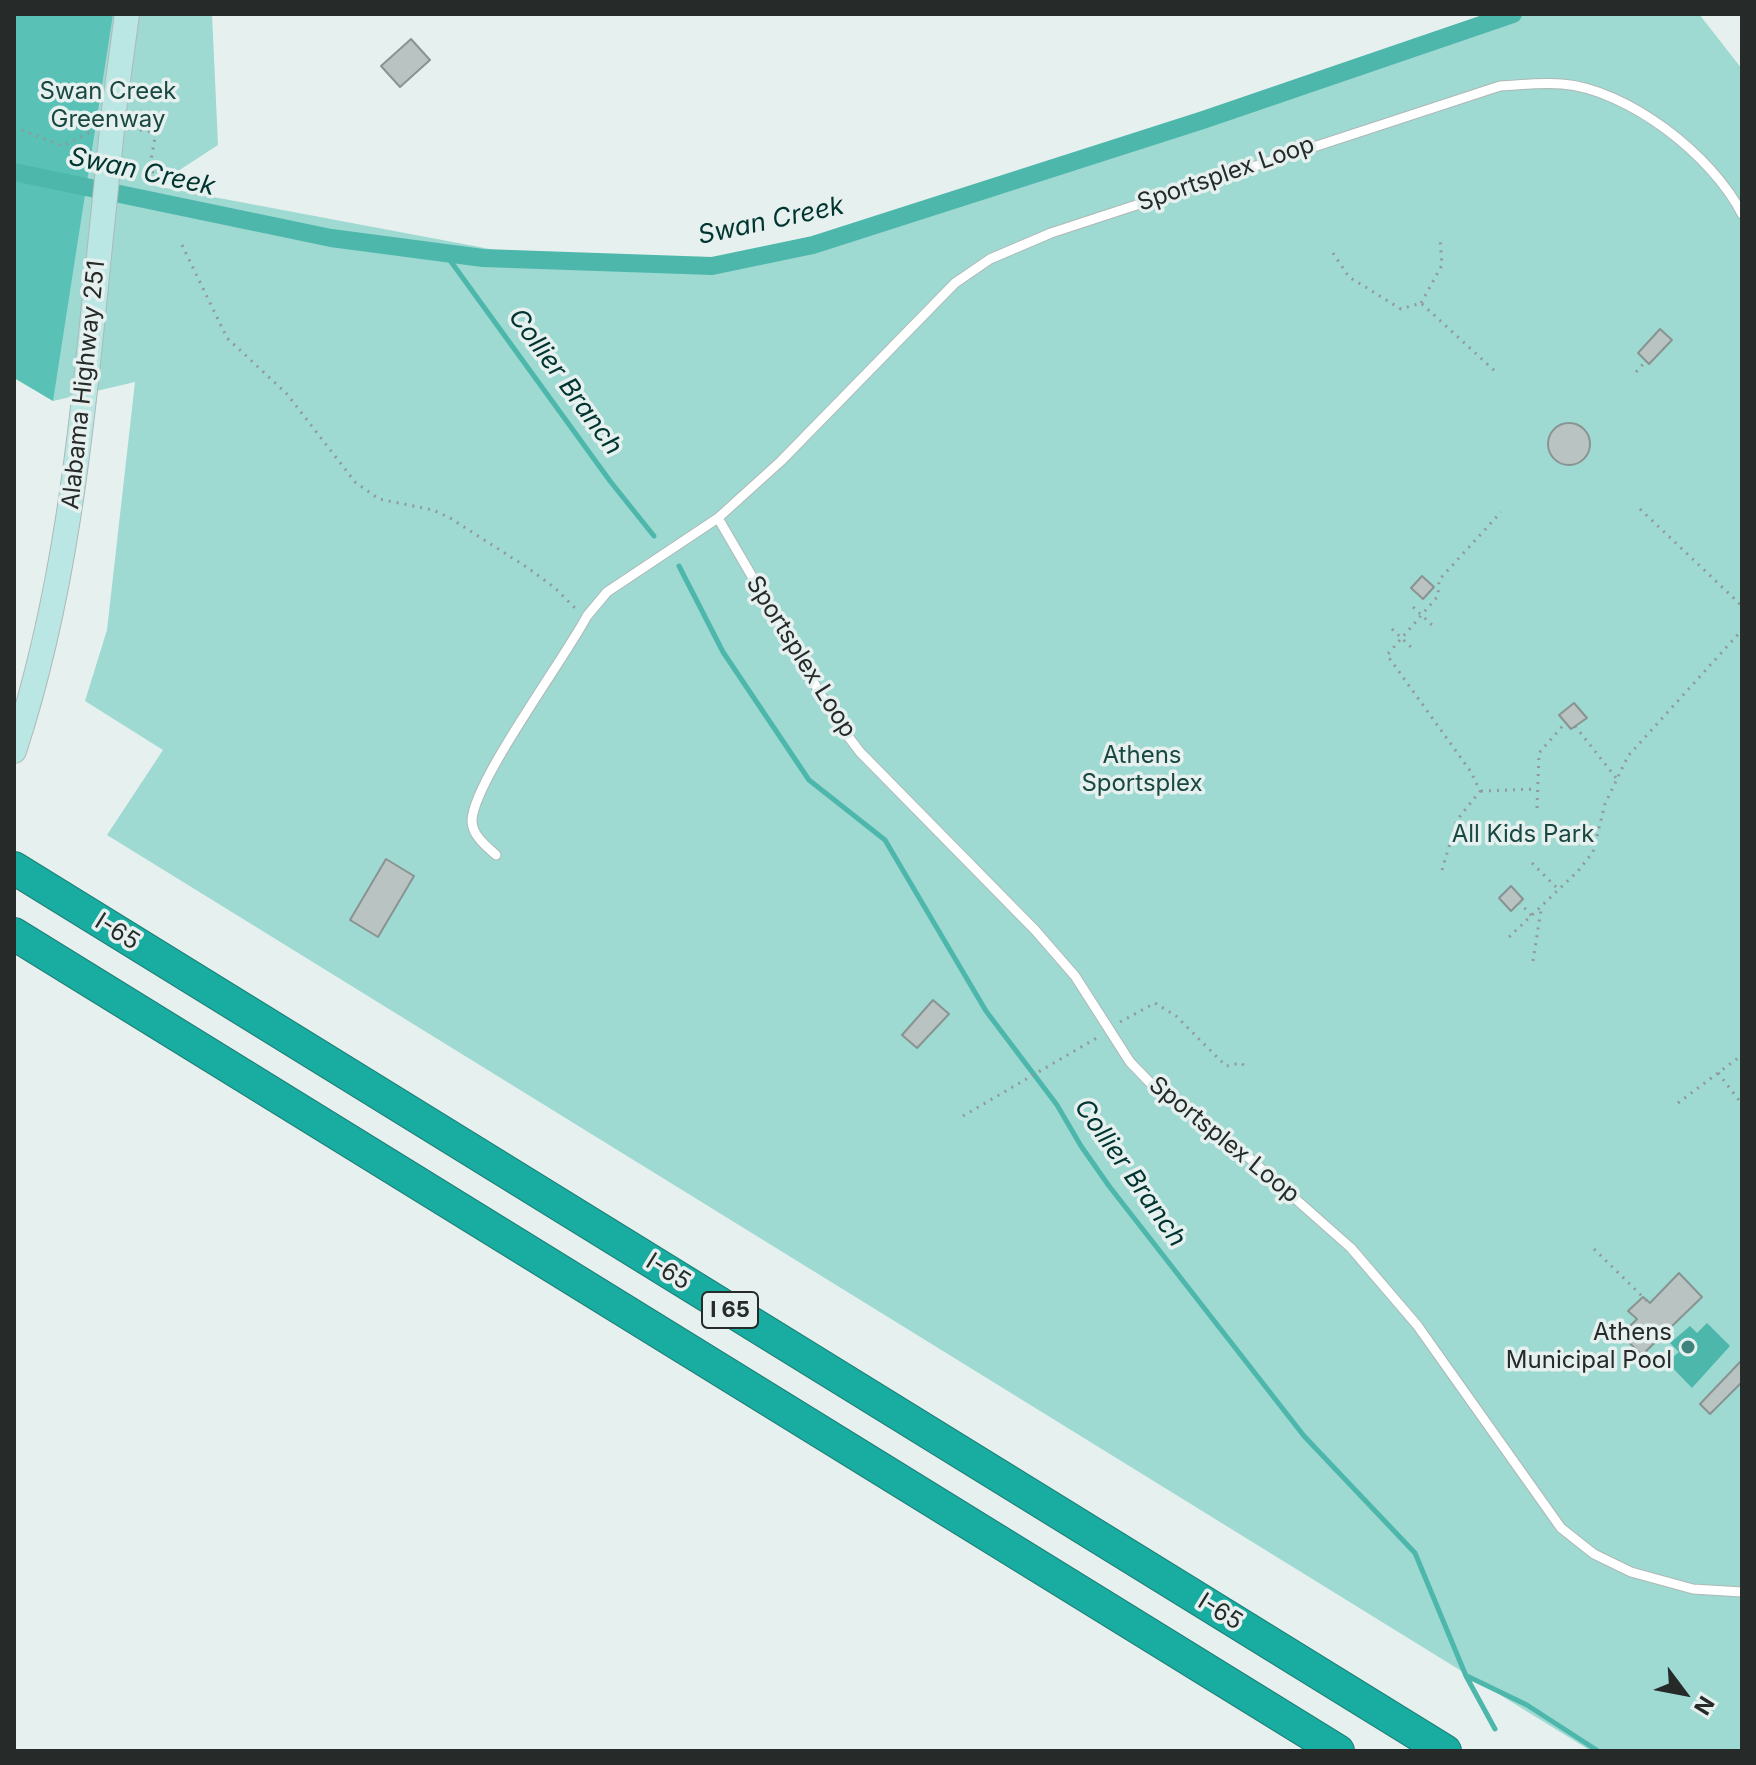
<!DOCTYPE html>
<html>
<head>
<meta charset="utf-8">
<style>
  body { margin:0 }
  #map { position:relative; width:1756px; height:1765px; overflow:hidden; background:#e6f1ef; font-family:Inter,sans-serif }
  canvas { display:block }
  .frame { position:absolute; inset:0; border:16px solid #262a29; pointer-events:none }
  .north { position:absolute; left:1644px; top:1653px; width:80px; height:80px; -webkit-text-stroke:6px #e6f1ef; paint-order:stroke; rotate:122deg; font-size:22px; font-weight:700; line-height:32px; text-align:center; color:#262a29 }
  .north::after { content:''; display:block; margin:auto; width:28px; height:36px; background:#262a29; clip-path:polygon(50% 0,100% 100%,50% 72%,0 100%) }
</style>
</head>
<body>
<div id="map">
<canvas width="1756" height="1765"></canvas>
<div class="frame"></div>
<div class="north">N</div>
</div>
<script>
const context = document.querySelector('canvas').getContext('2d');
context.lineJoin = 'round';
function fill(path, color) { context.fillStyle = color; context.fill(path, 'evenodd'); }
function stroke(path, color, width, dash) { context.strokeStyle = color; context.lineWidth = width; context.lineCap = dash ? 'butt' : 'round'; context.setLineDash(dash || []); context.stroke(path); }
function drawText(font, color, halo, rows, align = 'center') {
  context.font = font + ' Inter,sans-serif'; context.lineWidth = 7; context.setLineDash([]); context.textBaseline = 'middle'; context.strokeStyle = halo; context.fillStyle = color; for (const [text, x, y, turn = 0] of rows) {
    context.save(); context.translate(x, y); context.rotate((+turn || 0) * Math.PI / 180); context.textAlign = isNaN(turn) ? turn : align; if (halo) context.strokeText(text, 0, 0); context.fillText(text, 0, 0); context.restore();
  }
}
const green = new Path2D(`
  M14,14h198l6,131 -63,41 367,69 110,12 90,-6 90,-13 712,-234h175l43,55v1682h-151l-1484,-916 56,-85 -78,-49 22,-71 28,-248 -82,19 -39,-24z`);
const forest = new Path2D(`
  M14,14h99l-60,387 -39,-23z`);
const water = new Path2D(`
  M1707,1323l23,23 -38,42 -25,-26 12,-10 -9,-9 20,-17 7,7z`);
const stream = new Path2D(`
  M444,252l166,229 44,55
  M679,566l44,86 86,128 76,60 101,171 71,94 24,41 28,40 195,250 111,117 51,123 29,53
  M1467,1676l60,29 71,46`);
const canal = new Path2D(`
  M14,172l317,66 152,20 229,8 101,-21 390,-125 310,-106`);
const building = new Path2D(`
  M411,39l19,21 -30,27 -19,-21z
  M1660,329l12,11 -23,24 -11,-11z
  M1548 444a21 21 0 1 1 42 0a21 21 0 1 1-42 0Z
  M1422,576l12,11 -11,12 -12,-11z
  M1574,703l13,15 -16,11 -12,-14z
  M386,859l28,17 -36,61 -28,-17z
  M1511,886l12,13 -12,12 -12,-13z
  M933,1000l16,14 -32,34 -15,-13z
  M1679,1273l23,24 -60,58 -21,-20 16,-16 -9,-8 15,-14 7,6z
  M1742,1360v22l-32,32 -10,-10z`);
const path = new Path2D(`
  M14,127l49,19 27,-14
  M132,129l24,3 -5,28 2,16
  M182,245l45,93 60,56 68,88 24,17 54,11 17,8 78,50 27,20 21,21
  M1333,253l16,24 52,32 20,-6 76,70
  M1421,303l21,-38 -2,-27
  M1636,372l10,-11
  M1640,509l102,97
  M1413,607l19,18
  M1392,629l19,18
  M1575,726l42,53
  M1481,791l56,-2
  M1537,808l2,-55 27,-31
  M1532,863l27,27
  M1442,870l15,-50 23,-29 -9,-19 -84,-117 51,-59 1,-16 62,-68
  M1519,902l13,14
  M1509,937l69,-66 15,-19 12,-48 23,-48 114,-126
  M1533,961l8,-51
  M1120,1022l35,-19 21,13 50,50 15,-3 5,4
  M1718,1073l24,31
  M1678,1103l64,-48
  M963,1116l137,-80
  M1594,1249l57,56`);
const service = new Path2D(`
  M718,518l117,201 25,33 175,178 40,46 55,86 29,30 80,57 112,99 66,77 144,203 33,26 37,18 62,17 49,3
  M496,855c-10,-9 -24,-20 -24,-34 0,-37 93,-163 115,-205l20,-24 111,-74 63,-57 174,-178 35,-24 61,-26 449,-147c21,-1 42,-4 62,-2 66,5 151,72 180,130`);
const secondary = new Path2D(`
  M114,110l13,-96
  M14,751c53,-161 68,-328 85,-495`);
const motorway = new Path2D(`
  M14,868l1431,883
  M14,934l1324,817`);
const secondaryBridge = new Path2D(`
  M99,256l15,-146`);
const markers = [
  [1688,1347,8,"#3e847d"]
];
const shields = [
  [730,1310,56]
];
const shieldNames = [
  ["I 65",730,1310]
];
const parkNames = [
  ["Swan Creek",108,92],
  ["Greenway",108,120],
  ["Athens",1142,756],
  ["Sportsplex",1142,784],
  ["All Kids Park",1523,835]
];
const streetNames = [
  ["Sportsplex Loop",1226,174,-19],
  ["Alabama Highway 251",84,385,-84],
  ["Sportsplex Loop",801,657,58],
  ["I-65",117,932,32],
  ["Sportsplex Loop",1224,1140,39],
  ["I-65",668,1272,32],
  ["I-65",1220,1612,32]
];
const poiNames = [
  ["Athens",1672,1333],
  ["Municipal Pool",1672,1361]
];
const waterNames = [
  ["Swan Creek",142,172,12],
  ["Swan Creek",771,221,-12],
  ["Collier Branch",565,382,54],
  ["Collier Branch",1130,1173,55]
];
fill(green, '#9ed9d2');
fill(forest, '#59c1b6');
fill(water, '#4eb7ac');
stroke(stream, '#4eb7ac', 5);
stroke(canal, '#4eb7ac', 18);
fill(building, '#b9c4c2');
stroke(building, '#899492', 2);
stroke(service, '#aeb9b7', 11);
stroke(secondary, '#aeb9b7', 26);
stroke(motorway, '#1e7f77', 34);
stroke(path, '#929a99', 3, [2, 6]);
stroke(service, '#fff', 9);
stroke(secondary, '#bae6e3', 24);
stroke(motorway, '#19ada1', 32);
stroke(secondaryBridge, '#aeb9b7', 26, []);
stroke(secondaryBridge, '#bae6e3', 24);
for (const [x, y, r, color] of markers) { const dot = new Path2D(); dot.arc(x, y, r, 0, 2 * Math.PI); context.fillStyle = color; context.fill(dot); stroke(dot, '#e6f1ef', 3); }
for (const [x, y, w] of shields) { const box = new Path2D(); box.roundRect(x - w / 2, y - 18, w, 36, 6); context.fillStyle = '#e6f1ef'; context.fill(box); stroke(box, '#262a29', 2); }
drawText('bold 22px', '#262a29', null, shieldNames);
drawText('24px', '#194843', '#e6f1ef', parkNames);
drawText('24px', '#262a29', '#e6f1ef', streetNames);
drawText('24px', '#262a29', '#e6f1ef', poiNames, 'right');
drawText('italic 26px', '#003430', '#e6f1ef', waterNames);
</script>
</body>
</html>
